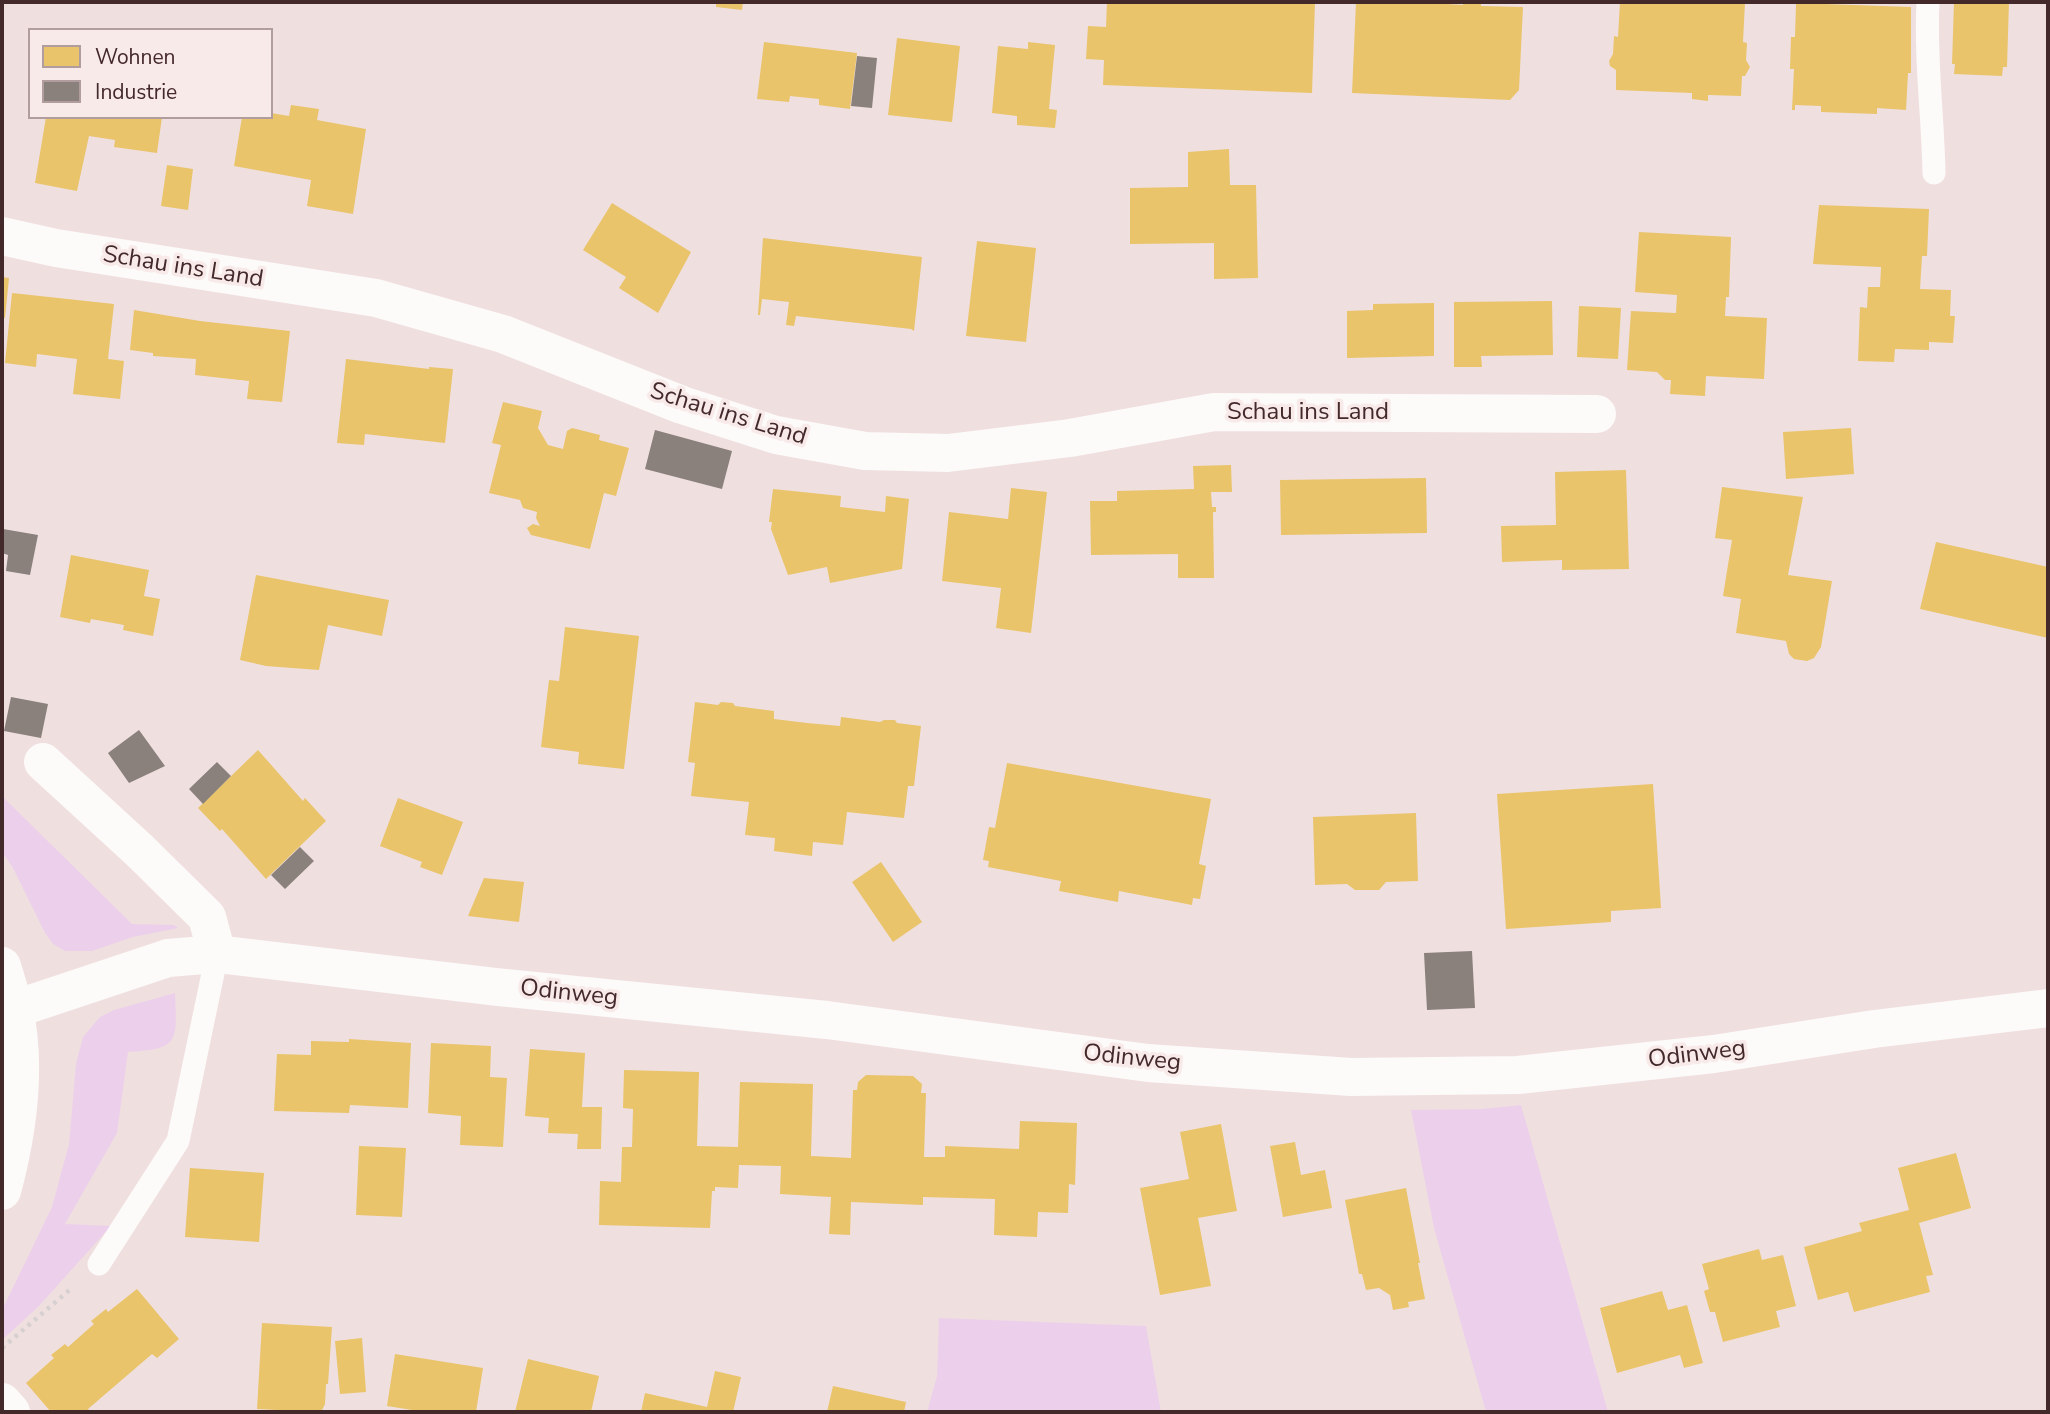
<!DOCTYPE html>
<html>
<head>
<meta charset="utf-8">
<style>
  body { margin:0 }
  #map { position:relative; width:2050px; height:1414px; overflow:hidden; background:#f0dfdf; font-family:"Nunito Sans",sans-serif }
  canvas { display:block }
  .frame { position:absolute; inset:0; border:4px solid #44292a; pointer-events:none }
  .legend { position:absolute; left:28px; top:28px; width:245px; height:91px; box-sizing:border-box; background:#f9eaea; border:2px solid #b19d9d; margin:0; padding:9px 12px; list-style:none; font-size:21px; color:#44292a }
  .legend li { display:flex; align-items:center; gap:14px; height:35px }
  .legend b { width:35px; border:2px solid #b19d9d }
</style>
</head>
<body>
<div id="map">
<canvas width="2050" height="1414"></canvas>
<div class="frame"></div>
<ul class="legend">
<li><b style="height:19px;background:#e9c46a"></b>Wohnen</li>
<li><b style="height:19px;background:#8a817c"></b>Industrie</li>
</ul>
</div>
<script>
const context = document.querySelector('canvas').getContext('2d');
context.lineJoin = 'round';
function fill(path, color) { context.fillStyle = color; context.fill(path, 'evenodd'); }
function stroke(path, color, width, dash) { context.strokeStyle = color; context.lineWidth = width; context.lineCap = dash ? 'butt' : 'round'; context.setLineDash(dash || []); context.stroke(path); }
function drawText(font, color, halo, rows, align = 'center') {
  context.font = font + ' "Nunito Sans",sans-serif'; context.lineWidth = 7; context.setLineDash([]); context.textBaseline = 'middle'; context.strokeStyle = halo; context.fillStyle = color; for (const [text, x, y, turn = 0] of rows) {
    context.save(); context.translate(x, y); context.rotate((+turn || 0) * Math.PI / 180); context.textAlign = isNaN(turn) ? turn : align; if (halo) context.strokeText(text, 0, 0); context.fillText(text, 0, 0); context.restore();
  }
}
const green = new Path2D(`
  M2,796l130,128 42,1 4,3 -45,9 -41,14h-27l-12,-7 -8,-11 -32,-65 -11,-16z
  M175,993c2,49 5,56 -47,59l-11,81 -52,91 46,2 -73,81 -36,33v-30l50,-103 17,-63 7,-80 7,-27 17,-20 14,-7z
  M1521,1105l87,307h-122l-52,-184 -23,-118 71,-1z
  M939,1318l207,8 15,86h-234l10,-36z`);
const homes = new Path2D(`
  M716,2h27l-1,8 -26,-3z
  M1107,2h208l-3,91 -209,-8 1,-25 -18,-1 2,-33 18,1z
  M1356,2h60l47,3v-3h18v4l42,1 -4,83 -9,10 -158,-7z
  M1620,2h125l-2,40 4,1 -1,17 4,7 -5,9h-3l-1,20 -33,-1v6l-16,-2v-6l-76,-3v-20l-6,-4 -1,-5 4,-7 1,-18 4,1z
  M1954,2h55l-2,65h-4l-1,9 -48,-2 1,-10h-3z
  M1796,3l115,4v66h-3l-2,37 -29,-2v6l-56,-2v-6l-26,-1v5h-3l2,-41h-4l1,-32h4z
  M897,38l63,8 -8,76 -64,-7z
  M764,42l93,11 -7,56 -31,-4v-6l-29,-3 -1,6 -32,-3z
  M1028,42l27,3 -6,64 8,1 -2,18 -38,-3v-9l-25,-3 6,-67 30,3z
  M291,105l28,4 -2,11 49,9 -13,85 -46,-8 4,-26 -77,-14 8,-49h29v-4l18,3z
  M46,117h116l-5,36 -43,-6 1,-7 -26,-4 -12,55 -42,-8z
  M1229,149l1,36h26l2,93 -44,1v-36l-84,1v-56l58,-1v-35z
  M167,165l26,4 -5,41 -27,-4z
  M612,203l79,49 -33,61 -39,-25 7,-11 -43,-27z
  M1819,205l110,4 -2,47h-5l-2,33 31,1 -1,26h5l-2,27 -24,-1v8l-34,-1 -1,13 -36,-1 2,-54 7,1 1,-21h12l1,-20 -68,-3z
  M1639,232l92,5 -2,60h-3l-1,19 42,2 -3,61 -58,-3 -1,20 -35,-2 1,-14h-6l-8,-8 -30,-2 4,-59 45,2 1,-18 -42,-3z
  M763,238l159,19 -8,74 -3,-2 -115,-13 -2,10 -8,-1 3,-23 -27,-3 -2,16h-2z
  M977,241l59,7 -10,94 -60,-6z
  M2,277l7,1 -4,40 -3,-1z
  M12,293l102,11 -6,55 16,2 -4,38 -47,-5 4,-35 -40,-5 -1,13 -31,-4z
  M1552,301l1,54 -72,1 1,11h-28v-65z
  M1434,303v53l-87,2v-47l26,-1v-6z
  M1579,306l42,2 -3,51 -41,-2z
  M134,310l66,11 90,10 -8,71 -35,-3 2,-18 -54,-6 1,-16 -43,-3v-3l-23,-3z
  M346,359l83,10v-2l24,2 -8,74 -80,-9 -1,11 -27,-2z
  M503,402l39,9 -4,17 10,17 15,4 4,-18 5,-3 28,7 -1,5 30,8 -13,48 -12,-3 -14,56 -59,-14 -4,-7 6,-4 7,2 -4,-8 1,-6 -14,-4 -3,-8 -31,-7 12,-48 -9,-2z
  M1851,428l3,46 -68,5 -3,-47z
  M1231,465l1,27h-21l1,15h4v5h-3l1,66h-36v-24l-87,1 -1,-54h27v-10l77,-2 -1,-23z
  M1626,470l3,99 -67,1v-10l-60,2 -1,-36 55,-1 -1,-53z
  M1426,478l1,55 -146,2 -1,-55z
  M1722,487l81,10 -15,78 44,6 -11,66 -7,11 -7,3 -13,-2 -5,-5 -3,-13 -50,-8 5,-34 -18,-3 9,-56 -17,-2z
  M1011,488l36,4 -16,141 -35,-5 5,-40 -59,-7 7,-69 59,7z
  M773,489l68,7 -1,11 45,5 1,-16 23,3 -7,70 -72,14 -3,-16 -39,8 -17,-46 1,-7h-3z
  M1936,542l112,25v71l-128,-29z
  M71,555l78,15 -5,26 16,3 -7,37 -30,-6 1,-5 -33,-6 -1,4 -30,-6z
  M256,575l133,25 -7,36 -54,-11 -9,45 -53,-4 -26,-6z
  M565,627l74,9 -15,133 -46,-5 1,-12 -38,-5 8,-67 10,1z
  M695,702l23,3 3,-3 12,1 2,3 39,5v8l33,4 33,3 1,-9 39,5 4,-2h11l2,3 24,3 -7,60h-6l-4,32 -57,-6 -4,33 -30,-3 -1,14 -38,-5 1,-13 -30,-3 4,-33 -58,-6 4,-33 -7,-1z
  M258,750l45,51 2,-3 21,23 -60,58 -44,-50 -2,2 -22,-23z
  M1007,763l204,36 -12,65 7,2 -6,33 -7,-1 -1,7 -73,-14 -1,11 -59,-11 2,-10 -73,-14 1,-6 -6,-1 6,-33 6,1z
  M1653,784l8,124 -50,3v11l-105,7 -9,-135z
  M398,798l65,24 -21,53 -22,-8 2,-5 -42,-16z
  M1416,813l2,68 -32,1 -7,8h-24l-8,-6 -32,1 -2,-68z
  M881,862l41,60 -29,20 -41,-60z
  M484,878l40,4 -5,40 -51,-6z
  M349,1039l62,4 -3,65 -58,-3 -1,8 -75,-2 3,-57 34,1v-14l38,1z
  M431,1043l60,3 -1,31 17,1 -4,69 -43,-2 1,-29 -33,-3z
  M530,1049l55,4 -3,54h20l-1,42h-24l1,-15 -30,-1 1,-15 -24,-2z
  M624,1070l75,2 -2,74 41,1 2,-65 73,2 -2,72 40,2 2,-68h4l1,-8 8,-7 47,1 9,8 -1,9h5l-2,64h21v-11l74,3 1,-28 57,2 -2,62 -6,-1 -1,29 -30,-1 -1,25 -43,-2 1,-36 -72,-2v8l-72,-3 -1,33 -21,-1 2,-37 -51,-3 1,-28 -42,-1 -1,23 -23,-1v4h-3l-2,37 -111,-3 1,-44 21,1 1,-35h10l1,-38 -10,-1z
  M1221,1124l16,87 -39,7 13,68 -51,9 -20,-107 49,-9 -9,-47z
  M1295,1142l6,33 24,-5 7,38 -49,9 -13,-71z
  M359,1146l47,2 -4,69 -46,-2z
  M1956,1153l15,55 -52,15 14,52 -7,1 4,16 -76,20 -6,-20 -30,8 -14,-53 58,-16 -3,-8 50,-13 -11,-42z
  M190,1168l74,5 -5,69 -74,-5z
  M1406,1188l14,75h-2l7,36 -17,3 1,5 -16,3 -3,-15 -11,-7 -13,2 -4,-16h-3l-14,-74z
  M1759,1249l3,11 21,-5 13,51 -20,5 4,16 -57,15 -8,-30h-5l-6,-21 5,-2 -7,-25z
  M137,1289l42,50 -22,19 -5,-4 -64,55 3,3h-40l-25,-29 28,-25 -3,-3 14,-11 3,3 26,-23 -3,-3 15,-12 2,3z
  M1662,1291l6,19 19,-5 16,58 -19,5 -4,-13 -63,18 -17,-65z
  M262,1323l70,4 -4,57h-2l-1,20 -3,6 -7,2 -58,-3z
  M362,1338l4,54 -26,2 -5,-53z
  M395,1354l88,14 -7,44h-64v-2l-25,-4z
  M528,1359l71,17 -8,36h-76z
  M715,1371l26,6 -8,35h-92l4,-19 62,14z
  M833,1386l73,16 -2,10h-77z`);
const industry = new Path2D(`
  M857,56l20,2 -5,50 -21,-2z
  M655,430l77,21 -10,38 -77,-20z
  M3,529l35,6 -8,40 -24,-4 2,-16 -6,-2z
  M11,697l37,7 -7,34 -37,-7z
  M139,730l26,36 -36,17 -21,-30z
  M217,762l14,14 -28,28 -14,-15z
  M300,847l14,14 -29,28 -14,-14z
  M1472,951l3,57 -48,2 -3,-57z`);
const path = new Path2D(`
  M2,1348l71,-61`);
const lane = new Path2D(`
  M1928,2c-3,57 5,114 6,171
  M99,1264l79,-123 39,-187`);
const street = new Path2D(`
  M2,236l54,12 320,50 127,36 179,71 94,30 89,16 83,2 122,-15 144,-26 383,2
  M43,762l96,88 68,67 10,37
  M15,1009l153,-51 49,-4 280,33 330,33 321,43 203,14 167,-2 196,-21 160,-25 174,-21
  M2,1402l9,10`);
const secondary = new Path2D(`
  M2,966c4,14 9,28 12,42 13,60 4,124 -12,183`);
const streetNames = [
  ["Schau ins Land",183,268,9],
  ["Schau ins Land",1308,413],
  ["Schau ins Land",728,415,17],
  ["Odinweg",569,994,6],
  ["Odinweg",1697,1055,-7],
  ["Odinweg",1132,1059,6]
];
fill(green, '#ecd0eb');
fill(homes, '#e9c46a');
fill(industry, '#8a817c');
stroke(path, '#d6d0d0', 4.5, [3.5, 5]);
stroke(lane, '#fdfafa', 23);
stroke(street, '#fdfafa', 38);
stroke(secondary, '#fdfafa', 38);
drawText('24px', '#44292a', '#f9eaea', streetNames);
</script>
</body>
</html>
